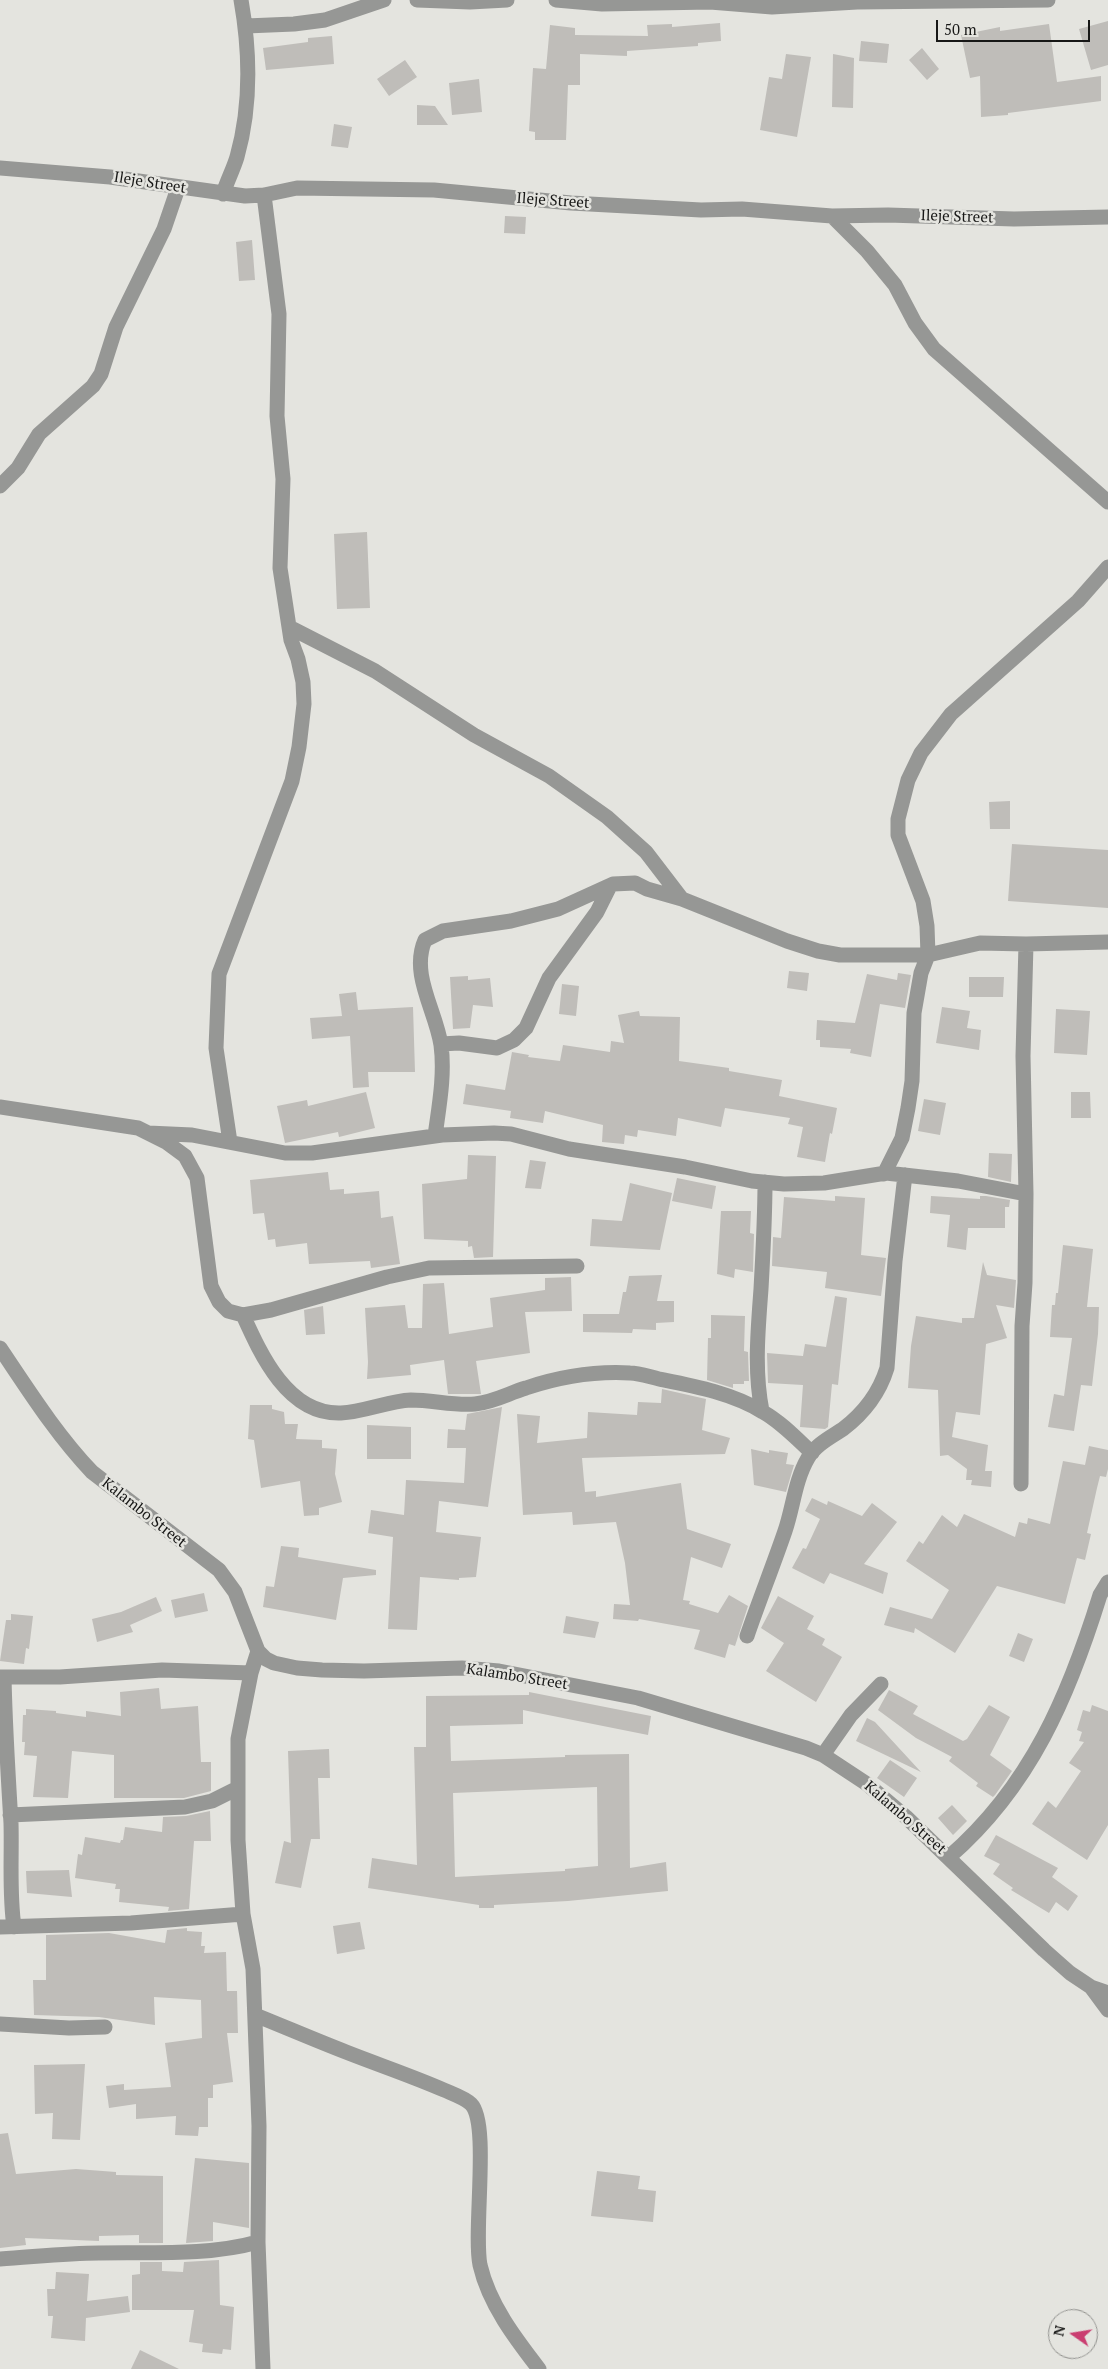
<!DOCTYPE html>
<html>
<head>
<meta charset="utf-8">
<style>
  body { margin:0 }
  #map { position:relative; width:1108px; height:2369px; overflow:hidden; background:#e4e4df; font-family:"PT Serif",serif }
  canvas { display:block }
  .north { position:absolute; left:1048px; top:2309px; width:50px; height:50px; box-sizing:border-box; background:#e4e4df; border:1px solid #92928f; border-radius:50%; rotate:283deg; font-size:14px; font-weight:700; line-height:20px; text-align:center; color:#171716 }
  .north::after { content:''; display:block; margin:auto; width:18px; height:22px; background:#ca3e71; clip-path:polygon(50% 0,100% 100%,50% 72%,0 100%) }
  .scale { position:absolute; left:936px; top:20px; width:154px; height:22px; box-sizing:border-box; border:2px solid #171716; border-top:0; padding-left:6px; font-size:15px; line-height:18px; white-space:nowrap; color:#171716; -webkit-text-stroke:4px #e4e4df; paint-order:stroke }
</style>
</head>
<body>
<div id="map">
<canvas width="1108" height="2369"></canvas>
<div class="north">N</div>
<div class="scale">50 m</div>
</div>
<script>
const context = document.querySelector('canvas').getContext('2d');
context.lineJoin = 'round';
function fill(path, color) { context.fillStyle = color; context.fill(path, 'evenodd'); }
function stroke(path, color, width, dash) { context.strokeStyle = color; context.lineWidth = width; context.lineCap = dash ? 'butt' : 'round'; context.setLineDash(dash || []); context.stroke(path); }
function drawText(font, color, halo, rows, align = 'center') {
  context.font = font + ' "PT Serif",serif'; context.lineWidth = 5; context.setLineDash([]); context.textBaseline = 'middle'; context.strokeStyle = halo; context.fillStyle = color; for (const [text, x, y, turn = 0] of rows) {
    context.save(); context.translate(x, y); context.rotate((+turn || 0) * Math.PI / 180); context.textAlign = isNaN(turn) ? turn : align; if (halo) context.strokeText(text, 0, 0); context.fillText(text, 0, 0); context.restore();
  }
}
const building = new Path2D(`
  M1108,21v44l-17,5 -12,-41z
  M720,23l1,18 -23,2v3l-71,5v5l-47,-2v31h-12l-2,55h-31v-8l-6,-1 4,-63 13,1 4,-44 25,3v7l73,1 -1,-11 25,-1v3z
  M1049,24l8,58 44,-6v25l-93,12v2l-27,2 -1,-41 -10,2 -9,-43 39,-8v4z
  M332,36l2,28 -68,6 -3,-22 45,-6v-4z
  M861,41l28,3 -2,19 -28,-2z
  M922,48l17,21 -12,11 -18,-20z
  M786,54l25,3 -14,80 -37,-7 9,-53 13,2z
  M833,54l21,4 -1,50 -21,-1z
  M405,60l12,17 -28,19 -12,-17z
  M479,79l3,33 -30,3 -3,-32z
  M417,105l18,1 13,19h-31z
  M334,124l18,3 -4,21 -17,-2z
  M505,216l21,1 -1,17 -21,-1z
  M252,240l3,40 -16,1 -3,-39z
  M367,532l3,76 -33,1 -3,-75z
  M1010,801v28h-20l-1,-27z
  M1012,844l96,6v58l-100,-7z
  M789,971l20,2 -2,18 -20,-3z
  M898,973l13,2 -6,33 -25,-4 -9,53 -21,-4 1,-4 -31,-2v-7h-4l1,-20 38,3 12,-49 30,6z
  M468,976v4l22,-2 3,29 -20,-2 -3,23 -17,1 -3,-52z
  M969,977h35l-1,20h-34z
  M562,984l17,2 -3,30 -17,-2z
  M356,992l2,18 55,-3 2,65h-47l1,15 -16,1 -3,-52 -38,3 -2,-21 32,-2 -3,-22z
  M942,1007l28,4 -3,17 14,2 -2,20 -43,-7z
  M1056,1009l34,2 -3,44 -33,-2z
  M639,1011l1,5 40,1 -1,44 50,7v3l53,9 -3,16 58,12 -5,26 -2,-1 -5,29 -28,-5 6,-30 -15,-3 2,-6 -65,-10 -4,19 -43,-9 -2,18 -38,-6 -1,7 -12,-2 -1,9 -22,-2 1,-17 -58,-14 -2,12 -33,-5 1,-7 -48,-7 3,-20 39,6 7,-38 17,3 -1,2 32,4 3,-16 47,7 1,-11 13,2 -6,-28z
  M366,1092l9,36 -36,9 -1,-5 -53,11 -8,-37 30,-6 1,6z
  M1071,1092h19l1,26h-20z
  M924,1099l22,4 -6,32 -22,-4z
  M989,1153l23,1 -1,28 -23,-5z
  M468,1155l28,1 -3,101 -19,1 -2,-12 -4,1v-6l-44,-2 -2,-55 45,-5z
  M530,1160l16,2 -5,27 -16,-1z
  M328,1172l2,18 14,-1v5l35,-3 2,27 12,-2 7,48 -29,4 -1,-7 -61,3 -2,-21 -31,4 -1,-8 -7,1 -4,-27 -11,1 -3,-34z
  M677,1178l39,8 -4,23 -40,-8z
  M630,1183l42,10 -12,57 -70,-4 2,-27 30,2z
  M835,1196l30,2 -4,57 25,3 -5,38 -56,-8 2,-16 -55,-6 1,-29 8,1 3,-41 51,4z
  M931,1196l49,3v-3h6l24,4 -1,7h-4v21h-37l-2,22 -19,-3 3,-32 -20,-2z
  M721,1211h30l-1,22 4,1 -1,38 -18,-3 -1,9 -17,-4z
  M1063,1245l30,4 -6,58h12l-1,27 -6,52 -11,-1 -7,46 -26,-4 6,-33 10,2 8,-58 -22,-1 2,-32h3l1,-12h2z
  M983,1262l4,13 29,5 -2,28 -18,-3 11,33 -21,6 -6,71 -24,-3 -4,25 36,8 -3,26h7l-1,16 -20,-2 1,-5h-6l1,-11 -19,-14 -8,1 -2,-66 -30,-2 3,-42 5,-30 46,7v-5h12z
  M662,1275l-5,26h17v21l-18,1v7l-23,-1 -1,4 -49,-1v-18h36l4,-22h3l3,-16z
  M571,1277l1,34 -47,1 5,41 -54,8 5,33h-33l-4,-34 -34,5 1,10 -44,4 1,-17 -3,-54 40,-3 3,23h14l1,-44 21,-1 5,51 44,-7 -3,-29 55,-8v-12z
  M835,1296l12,2 -9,87 -6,-1 -4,43 -3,2 -25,-2 3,-42 -35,-2 -1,-30 36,3 2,-12 21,3z
  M323,1306l2,28 -19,1 -2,-25z
  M711,1315l34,1 -1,35 4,1 1,29h-5v3h-11v4l-26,-8 1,-42h3z
  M662,1389l44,10 -4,31 28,8 -5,16 -143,4 3,34 11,-1v6l85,-14 6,46 44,15 -9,24 -31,-11 -8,43 7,1 -1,3 29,9 11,-18 19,11 -13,40 -6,-2 -4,14 -31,-9 6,-19 -61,-11 -1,2 -25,-2 1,-15 16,1 -5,-42 -9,-41 -43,3 -1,-13 -49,3 -6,-101 23,2 -3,27 50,-5 1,-26 49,3 1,-13 23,1z
  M250,1405h22v4l12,3 1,12h13l-2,15 26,1v8l15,1 -2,25 7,28 -23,6v7l-15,1 -4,-35 -39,7 -7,-48 -6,-1z
  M502,1407l-14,100 -49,-6 -3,31 45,5 -5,40 -17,1v2l-39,-3 -3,53 -29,-1 5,-92 -25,-4 3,-23 33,5 2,-35 58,3 2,-35h-19l1,-19 17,1 2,-16z
  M367,1425l44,2v32h-44z
  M1089,1446l19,4v19l-2,8 -6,-1 -3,12 -10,45 4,1 -6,26 -8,-2 -12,46 -68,-18 -42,67 -40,-25 -1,5 -30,-8 6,-18 42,12 17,-29 -43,-29 13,-20 4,3 19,-29 15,12 7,-13 51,23 4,-15 8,2 1,-6 22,6 13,-63 22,4z
  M751,1449l18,4v-3l19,3 -2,11 8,1 -8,27 -32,-7z
  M812,1498l15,7 1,-4 34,15 10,-13 25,19 -33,42 24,9 -5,21 -53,-21 -6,11 -32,-16 11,-20 3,1 14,-30 -15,-8z
  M281,1546l18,2 -1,9 78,13v5l-33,3 -7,42 -73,-13 3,-21 8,1z
  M204,1593l4,18 -33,7 -4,-18z
  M778,1596l36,20 -7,13 18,10 -3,6 20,12 -26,45 -50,-31 18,-28 -23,-15z
  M156,1597l6,14 -32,14 3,7 -36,10 -5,-23 29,-7z
  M11,1614l22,2 -4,33 -3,-1 -2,16 -24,-3 6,-41h5z
  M566,1616l33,6 -4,16 -32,-5z
  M1018,1633l15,6 -9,23 -15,-6z
  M159,1688l2,21 37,-3 3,56h10v29l-27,7h-70v-43l-42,-4 -4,47 -35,-1 4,-41 -13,-1 1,-13h-3l1,-27h3v-6l30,2v2l30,4v-6l35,5 -1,-24z
  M889,1690l29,16 -5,8 50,27 4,-2 22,-34 21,12 -20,38 22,16 -17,24 -2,2 -17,-11 2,-3 -29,-22 3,-4 -36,-19 -38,-28z
  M529,1692l122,24 -3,19 -125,-25v14l-73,2 1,35 114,-4v-2l64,-1 1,114 36,-6 2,29 -100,10 -74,4v3h-15v-3l-111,-17 4,-30 45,7 -3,-118h12v-51l103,-1zM597,1787l1,79 -33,3v2l-110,6 -2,-84z
  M1092,1705l16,6v114l-21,35 -55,-36 16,-23 8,7 25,-37 -12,-8 15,-21 -5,-1 3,-9 -5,-2 6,-20 7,2z
  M867,1718l8,4 46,50 -65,-31z
  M329,1749l1,29h-12l2,61h-9l-10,49 -26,-5 9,-42 7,2 -3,-92z
  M890,1760l27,18 -13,19 -27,-19z
  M952,1805l15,16 -14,14 -15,-17z
  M210,1811l1,30h-17l-5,68 -21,2 1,-4 -50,-5 1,-13h-5l1,-5 -41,-6 3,-24 4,1 3,-18 35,6 1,-3h2l2,-13 37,5 1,-15 23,-1z
  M996,1835l62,33 -6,9 26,19 -10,15 -12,-9 -7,11 -38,-23 2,-2 -20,-14 7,-10 -16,-8z
  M69,1870l3,27 -45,-4 -1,-22z
  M360,1922l5,27 -28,5 -4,-28z
  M187,1928v3l15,1 -1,14h4l-1,7 22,-1 1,39h10l1,42h-11l6,49 -20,3v13h-5v29h-9l-1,9 -23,-1 1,-19 -40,3v-15l-27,4 -3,-22 18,-2v6l47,-3 -6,-44 37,-5 -1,-38 -47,-3 1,28 -56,-8 -65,-2 -1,-35h13v-45l63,-2 56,10 2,-13z
  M85,2064l-5,76 -28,-1 1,-26 -18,1 -1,-49z
  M8,2133l8,41 60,-5 40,3v3l47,1v67h-24v-8l-40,1v5l-74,-3 1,7 -26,3v-114z
  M195,2158l54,5v65l-36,-6v19l-27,2z
  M597,2171l43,5 -2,13 18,2 -3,31 -62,-6z
  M219,2260l1,45 14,2 -3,43 -8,-1 -1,5 -20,-2 1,-8 -14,-2 5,-32h-62v-35l8,-1v-12h22v9l21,1 1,-10z
  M56,2272l33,2 -2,27 41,-5 2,16 -44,6 -1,23 -34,-3 2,-22h-5l-1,-27h8z
  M140,2350l39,19h-48z`);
const minor = new Path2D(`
  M417,0l53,2 37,-2
  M556,0l46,4 108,-2 62,5 85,-5 191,-2
  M246,26l48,-2 31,-4 59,-20
  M0,168l110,9 135,19 19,-1 33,-7 137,2 137,13 130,7 41,-1 90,7 56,-1 126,4 94,-2
  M223,194c4,-13 10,-24 14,-37 14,-50 13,-106 4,-157
  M832,216l35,35 28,34 20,38 19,26 174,153
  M0,486l18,-18 21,-34 54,-48 8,-12 15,-47 48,-98 14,-41
  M289,627l86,44 99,64 75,41 58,41 39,35 36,47
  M441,1044l18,-1 38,5 17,-8 12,-12 23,-50 48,-66 13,-26
  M0,1107l138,21 28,14 19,14 12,22 14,108 8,16 9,9 15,4 28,-5 116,-33 42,-9 148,-2
  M148,1133l44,2 93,18h27l130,-18 52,-2 17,1 58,15 116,18 67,14 32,3 40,-1 62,-10 72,8 68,13
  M435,1136c4,-30 10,-61 6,-91 -5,-34 -31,-71 -16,-105l18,-9 68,-10 47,-12 55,-25 22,-1 12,6 35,10 105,42 31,10 22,4h88l52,-12 46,1 82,-2
  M230,1142l-14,-94 3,-74 73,-193 7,-34 5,-43 -1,-22 -5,-23 -7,-19 -11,-72 3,-89 -6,-63 2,-102 -15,-119
  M884,1174l18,-36 6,-30 4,-27 2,-68 7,-40 7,-18 -1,-29 -4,-25 -25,-66v-16l10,-39 13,-27 30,-39 127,-113 30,-34
  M243,1315c18,40 45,100 98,98 23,-1 47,-12 70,-13 22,0 43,6 64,4 19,-2 34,-11 51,-16 33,-11 69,-17 104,-15 9,0 20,4 29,6 35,7 73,14 104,33 18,10 34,27 49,41
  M0,1348c29,43 56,86 92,124l127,98 16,22 23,59 8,8 8,4 23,5 25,2 42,1 98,-3 37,3 139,27 168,50 17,7 44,29 39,33 138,133 26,23 21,14 17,6
  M762,1411c-8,-40 -4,-81 -1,-122 2,-36 4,-71 4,-107
  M1021,1484l1,-158 3,-43 1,-89 -3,-138 3,-112
  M747,1636c12,-35 26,-70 38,-105 8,-23 10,-51 23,-73 7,-13 23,-21 35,-29 21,-16 36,-35 44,-61l8,-107 10,-86
  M258,1651l-7,22 -13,66v101l5,74 10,55 6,157 -1,116 5,127
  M0,1677h60l102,-7 89,3
  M4,1677c1,49 4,97 7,146 1,35 -2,69 3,104
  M823,1755l28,-40 30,-31
  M10,1815l175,-8 27,-6 26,-13
  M949,1857c82,-71 120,-162 151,-262l8,-13
  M0,1927l131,-4 112,-9
  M1091,1987l17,23
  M255,2015c30,12 60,25 91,37 33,13 66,24 98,38 9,4 21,8 27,14 19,19 2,127 9,161 9,39 35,73 59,104
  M0,2024l69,4 36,-1
  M0,2259c33,-2 66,-6 99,-6 52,-1 109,3 159,-11`);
const streetNames = [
  ["Ileje Street",150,183,9],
  ["Ileje Street",553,201,4],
  ["Ileje Street",957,217,2],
  ["Kalambo Street",144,1513,38],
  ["Kalambo Street",517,1677,9],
  ["Kalambo Street",905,1818,41]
];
fill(building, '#bfbdb9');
stroke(minor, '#969795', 15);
drawText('15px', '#171716', '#e4e4df', streetNames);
</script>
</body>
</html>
